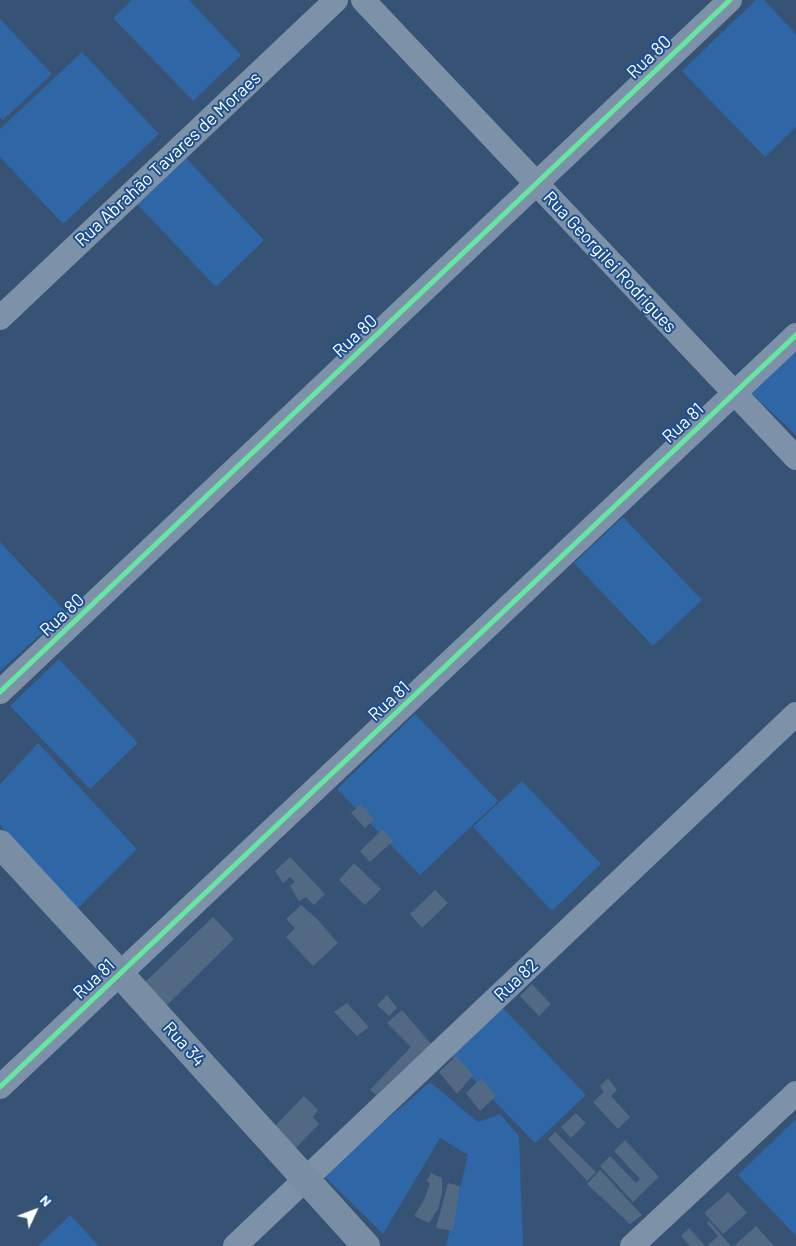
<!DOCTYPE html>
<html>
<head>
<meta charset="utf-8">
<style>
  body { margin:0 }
  #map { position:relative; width:796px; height:1246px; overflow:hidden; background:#365274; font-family:Barlow,sans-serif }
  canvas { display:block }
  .north { position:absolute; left:10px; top:1186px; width:50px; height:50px; -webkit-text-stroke:4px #1b4f8f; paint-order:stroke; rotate:47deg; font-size:14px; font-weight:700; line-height:20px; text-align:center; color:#fff }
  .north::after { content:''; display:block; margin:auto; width:18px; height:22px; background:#fff; clip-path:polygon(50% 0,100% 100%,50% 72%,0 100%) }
</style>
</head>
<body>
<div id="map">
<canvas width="796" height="1246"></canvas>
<div class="north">N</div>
</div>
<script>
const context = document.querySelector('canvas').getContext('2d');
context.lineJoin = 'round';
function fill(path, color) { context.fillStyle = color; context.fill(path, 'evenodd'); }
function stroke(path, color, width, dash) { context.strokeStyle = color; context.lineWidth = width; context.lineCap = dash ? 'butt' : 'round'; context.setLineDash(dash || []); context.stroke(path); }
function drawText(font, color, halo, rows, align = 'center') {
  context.font = font + ' Barlow,sans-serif'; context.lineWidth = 4; context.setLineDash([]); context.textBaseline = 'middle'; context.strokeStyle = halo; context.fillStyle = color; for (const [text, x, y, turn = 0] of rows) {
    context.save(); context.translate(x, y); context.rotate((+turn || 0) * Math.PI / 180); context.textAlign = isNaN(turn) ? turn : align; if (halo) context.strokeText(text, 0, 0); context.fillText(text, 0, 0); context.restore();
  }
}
const green = new Path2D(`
  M132,0h57l52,55 -48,46 -80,-83z
  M756,0h8l32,34v93l-31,30 -83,-86z
  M0,19l52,55 -49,46 -3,-3z
  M82,52l77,82 -96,90 -63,-67v-28z
  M185,157l79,83 -48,47 -80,-84z
  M796,345v90l-47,-44z
  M623,517l79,83 -49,46 -79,-83z
  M0,542l66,70 -66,59z
  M59,659l79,84 -48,46 -80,-83z
  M415,714l83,87 -78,74 -83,-86z
  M38,743l99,106 -60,60 -77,-84v-41z
  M522,781l79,83 -49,47 -79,-84z
  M502,1007l84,88 -51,48 -84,-87z
  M430,1082l48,40 22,-8 19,22 4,110h-77l22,-91 -28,-17 -57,96 -60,-59z
  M796,1119v117l-58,-61z
  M70,1215l29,31h-61z`);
const building = new Path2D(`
  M361,804l13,15 -9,9 -14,-15z
  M383,829l10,12 -23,21 -10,-11z
  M290,857l35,37 -11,11 -8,-8 -7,4 -9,-15 5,-4 -5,-5 -7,6 -8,-12z
  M354,863l27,26 -16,16 -26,-25z
  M435,890l13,13 -26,25 -12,-14z
  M301,905l15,13 22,25 -25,23 -27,-29 9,-9 -9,-9z
  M213,917l21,22 -70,69 -19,-26z
  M532,984l19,20 -12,12 -19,-20z
  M387,995l10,13 -8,8 -12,-11z
  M347,1003l22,24 -12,9 -23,-24z
  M402,1010l29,34 -55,51 -6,-5 41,-43 -24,-24z
  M456,1056l17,19 -16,19 -18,-22z
  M481,1078l15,18 -16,15 -14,-18z
  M608,1078l9,12 -6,6 19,21 -12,12 -25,-27 11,-10 -4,-6z
  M304,1096l14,14 -5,7 6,7 -25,26 -20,-23z
  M576,1113l10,10 -15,15 -10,-11z
  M555,1132l41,40 -9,9 -39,-42z
  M625,1140l34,37 -26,25 -33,-36 10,-10 26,27 4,-4 -26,-28z
  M600,1170l42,45 -12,9 -43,-40z
  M431,1173l11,5v15l-4,16 -9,14 -15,-7 10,-16 6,-16 -3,-3z
  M448,1183l12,3 -7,45 -17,-3z
  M728,1192l19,21 -24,21 -19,-21z
  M709,1221l22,25h-24l11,-10 -11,-13z
  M756,1226l18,20h-40z
  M689,1228l16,18h-15l-9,-10z`);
const street = new Path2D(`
  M363,0l433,458
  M0,318l336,-318
  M0,692l730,-692
  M0,1087l796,-752
  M235,1246l561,-532
  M632,1246l164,-153`);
const secondary = new Path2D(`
  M0,844l120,130 246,272`);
const cycleway = new Path2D(`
  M0,692l730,-692
  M0,1087l796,-752`);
const streetNames = [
  ["Rua 80",649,57,-44],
  ["Rua Abrahão Tavares de Moraes",168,159,-43],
  ["Rua Georgilei Rodrigues",610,262,47],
  ["Rua 80",355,336,-43],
  ["Rua 81",683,423,-43],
  ["Rua 80",62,615,-43],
  ["Rua 81",389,701,-43],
  ["Rua 81",94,979,-43],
  ["Rua 82",516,980,-43],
  ["Rua 34",184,1044,48]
];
fill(green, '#2f66a5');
fill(building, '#526984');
stroke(street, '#7d92a8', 24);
stroke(secondary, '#798da4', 28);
stroke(cycleway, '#66e7a1', 5);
drawText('18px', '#fff', '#1b4f8f', streetNames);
</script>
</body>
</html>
